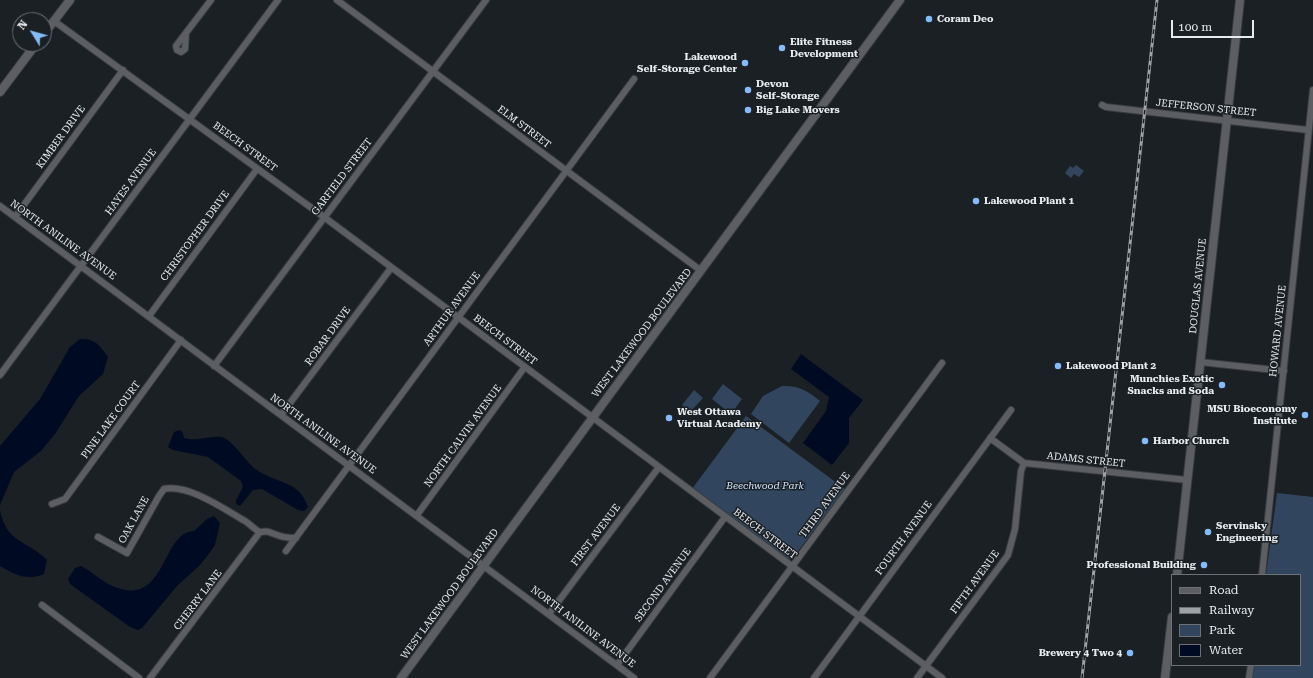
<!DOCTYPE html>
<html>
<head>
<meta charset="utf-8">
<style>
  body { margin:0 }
  #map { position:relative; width:1313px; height:678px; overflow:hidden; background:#1b2025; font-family:"Roboto Serif",serif }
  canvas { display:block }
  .legend { position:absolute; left:1171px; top:574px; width:130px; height:92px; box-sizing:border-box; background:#1b2025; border:1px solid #6d7175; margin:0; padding:5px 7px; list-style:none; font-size:12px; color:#e7ebee }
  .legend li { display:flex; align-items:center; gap:8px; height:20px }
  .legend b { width:20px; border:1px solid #6d7175 }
  .north { position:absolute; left:12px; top:12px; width:40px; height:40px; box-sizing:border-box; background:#1b2025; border:1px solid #6d7175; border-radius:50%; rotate:307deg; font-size:11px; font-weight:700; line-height:16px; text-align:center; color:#e7ebee }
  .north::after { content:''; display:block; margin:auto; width:14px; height:18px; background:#84bcfb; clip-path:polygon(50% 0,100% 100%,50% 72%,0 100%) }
  .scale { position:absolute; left:1171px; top:20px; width:83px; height:18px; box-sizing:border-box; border:2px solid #e7ebee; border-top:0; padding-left:5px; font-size:12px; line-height:14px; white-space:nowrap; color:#e7ebee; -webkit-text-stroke:3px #1b2025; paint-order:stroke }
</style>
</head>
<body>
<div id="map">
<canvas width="1313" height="678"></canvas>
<ul class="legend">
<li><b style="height:5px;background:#5c5e61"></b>Road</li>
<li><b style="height:5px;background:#9ea2a6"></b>Railway</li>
<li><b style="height:11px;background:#31465e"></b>Park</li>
<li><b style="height:11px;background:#000b23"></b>Water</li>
</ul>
<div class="north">N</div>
<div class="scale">100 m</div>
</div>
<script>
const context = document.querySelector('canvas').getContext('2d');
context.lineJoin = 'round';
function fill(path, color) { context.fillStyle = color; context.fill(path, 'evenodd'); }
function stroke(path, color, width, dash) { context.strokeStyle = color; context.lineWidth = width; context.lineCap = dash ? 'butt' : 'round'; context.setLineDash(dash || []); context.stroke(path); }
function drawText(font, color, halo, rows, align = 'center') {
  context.font = font + ' "Roboto Serif",serif'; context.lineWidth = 3; context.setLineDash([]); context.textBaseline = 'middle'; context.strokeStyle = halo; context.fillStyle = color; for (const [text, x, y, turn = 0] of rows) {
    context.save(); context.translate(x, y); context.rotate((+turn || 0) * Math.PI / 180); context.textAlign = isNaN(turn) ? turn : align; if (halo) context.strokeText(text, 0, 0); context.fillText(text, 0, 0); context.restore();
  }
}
const green = new Path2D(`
  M1076,165l8,6 -5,6 -5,-3 -3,4 -6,-5 5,-7 3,2z
  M723,384l19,15 -11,15 -19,-15z
  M782,386c16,-1 26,5 38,15l-31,42 -38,-29 12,-18z
  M694,390l9,8 -12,13h-2l-7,-6z
  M746,416l99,73 -53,70h-5l-95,-70z
  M1277,493l36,4v181h-61l2,-13h46v-90h-34z`);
const water = new Path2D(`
  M80,339c14,-1 20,6 28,18l-5,17 -24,22 -24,38 -14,17 -27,21 -14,33v-59l40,-47 30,-52z
  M801,354l62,46 -14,18v25l-17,22 -29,-22 23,-32 3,-14 -38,-28z
  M180,430l3,3 1,5c13,4 25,-3 37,-1 12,2 25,26 36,33 20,14 42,10 51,37l-4,4 -6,-1 -36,-21 -9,1 -13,16 -4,-2v-4l7,-13 -2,-6 -33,-24 -35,-7 -5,-3 6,-15z
  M0,510c7,34 26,29 47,50l-3,14c-17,7 -29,1 -44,-8z
  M214,516l6,7 -5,22 -7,10 -9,11 -22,20 -35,42 -4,2 -8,-3 -60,-43 -2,-5 7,-11 6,-2c12,6 21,16 34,21 52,20 46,-55 79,-56l13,-12z`);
const minor = new Path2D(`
  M337,0l363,270
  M54,21l270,196 618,461
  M186,33l-1,16 -4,3 -4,-2 -1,-4 35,-46
  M1102,105l4,2 202,23
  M0,206l634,472
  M15,217l108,-147
  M149,316l108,-147
  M1200,362l84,9
  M214,366l272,-366
  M0,375l278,-375
  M281,415l110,-147
  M990,438l34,25 163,17
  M52,504l13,-5 116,-159
  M417,515l107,-147
  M98,537l29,16 32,-57 5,-7c25,-5 60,20 81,32 5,3 10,9 15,11 3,0 6,-1 9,0 11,4 15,6 27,6
  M286,551l348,-472
  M1262,575l51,-485
  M42,605l97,73
  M549,614l110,-147
  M617,665l108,-148
  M150,678l110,-146
  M710,678l232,-315
  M814,678l197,-268
  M917,678l91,-123 7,-26 6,-58 3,-8
  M1249,678l2,-13`);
const tertiary = new Path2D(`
  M44,34l26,-34
  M0,92l36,-48
  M1177,575l63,-575
  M401,678l499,-678
  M1165,678l7,-61`);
const rail = new Path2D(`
  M1082,678l75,-678`);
const markers = [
  [929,19,4,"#84bcfb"],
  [782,48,4,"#84bcfb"],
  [745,63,4,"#84bcfb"],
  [748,90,4,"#84bcfb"],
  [748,110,4,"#84bcfb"],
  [976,201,4,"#84bcfb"],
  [1058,366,4,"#84bcfb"],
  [1222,385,4,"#84bcfb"],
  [1305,415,4,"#84bcfb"],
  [669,418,4,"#84bcfb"],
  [1145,441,4,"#84bcfb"],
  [1208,532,4,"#84bcfb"],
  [1204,565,4,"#84bcfb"],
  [1130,653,4,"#84bcfb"]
];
const poiNames = [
  ["Coram Deo",937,19],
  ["Elite Fitness",790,42],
  ["Development",790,54],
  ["Lakewood",737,57,"right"],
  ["Self-Storage Center",737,69,"right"],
  ["Devon",756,84],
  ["Self-Storage",756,96],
  ["Big Lake Movers",756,110],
  ["Lakewood Plant 1",984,201],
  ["Lakewood Plant 2",1066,366],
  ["Munchies Exotic",1214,379,"right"],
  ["Snacks and Soda",1214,391,"right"],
  ["MSU Bioeconomy",1297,409,"right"],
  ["Institute",1297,421,"right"],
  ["West Ottawa",677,412],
  ["Virtual Academy",677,424],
  ["Harbor Church",1153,441],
  ["Servinsky",1216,526],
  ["Engineering",1216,538],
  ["Professional Building",1196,565,"right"],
  ["Brewery 4 Two 4",1122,653,"right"]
];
const streetNames = [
  ["JEFFERSON STREET",1206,108,6],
  ["ELM STREET",524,127,37],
  ["KIMBER DRIVE",61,137,-54],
  ["BEECH STREET",245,147,36],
  ["GARFIELD STREET",342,177,-53],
  ["HAYES AVENUE",131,182,-54],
  ["CHRISTOPHER DRIVE",195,236,-54],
  ["NORTH ANILINE AVENUE",63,240,36],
  ["DOUGLAS AVENUE",1198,286,-84],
  ["ARTHUR AVENUE",452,309,-54],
  ["HOWARD AVENUE",1278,331,-84],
  ["WEST LAKEWOOD BOULEVARD",642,333,-53],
  ["ROBAR DRIVE",328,336,-54],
  ["BEECH STREET",505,340,37],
  ["PINE LAKE COURT",111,420,-54],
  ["NORTH ANILINE AVENUE",323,434,36],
  ["NORTH CALVIN AVENUE",463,436,-54],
  ["ADAMS STREET",1086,460,6],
  ["THIRD AVENUE",825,505,-54],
  ["OAK LANE",134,520,-61],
  ["BEECH STREET",765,534,37],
  ["FIRST AVENUE",596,535,-53],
  ["FOURTH AVENUE",904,538,-54],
  ["FIFTH AVENUE",975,582,-54],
  ["SECOND AVENUE",663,585,-54],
  ["WEST LAKEWOOD BOULEVARD",450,594,-54],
  ["CHERRY LANE",198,600,-53],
  ["NORTH ANILINE AVENUE",583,627,37]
];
const parkNames = [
  ["Beechwood Park",765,486]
];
fill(green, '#31465e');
fill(water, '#000b23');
stroke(minor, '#383c41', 8);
stroke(tertiary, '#383c41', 10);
stroke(minor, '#5c5e61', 6);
stroke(tertiary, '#5c5e61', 8);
stroke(rail, '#9ea2a6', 3);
stroke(rail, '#1b2025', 1.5, [4.5]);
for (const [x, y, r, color] of markers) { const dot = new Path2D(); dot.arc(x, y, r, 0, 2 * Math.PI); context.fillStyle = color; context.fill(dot); stroke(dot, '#1b2025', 1.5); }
drawText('bold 10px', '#e7ebee', '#1b2025', poiNames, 'left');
drawText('10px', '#e7ebee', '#1b2025', streetNames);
drawText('italic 10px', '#cfe4fe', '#1b2025', parkNames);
</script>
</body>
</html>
